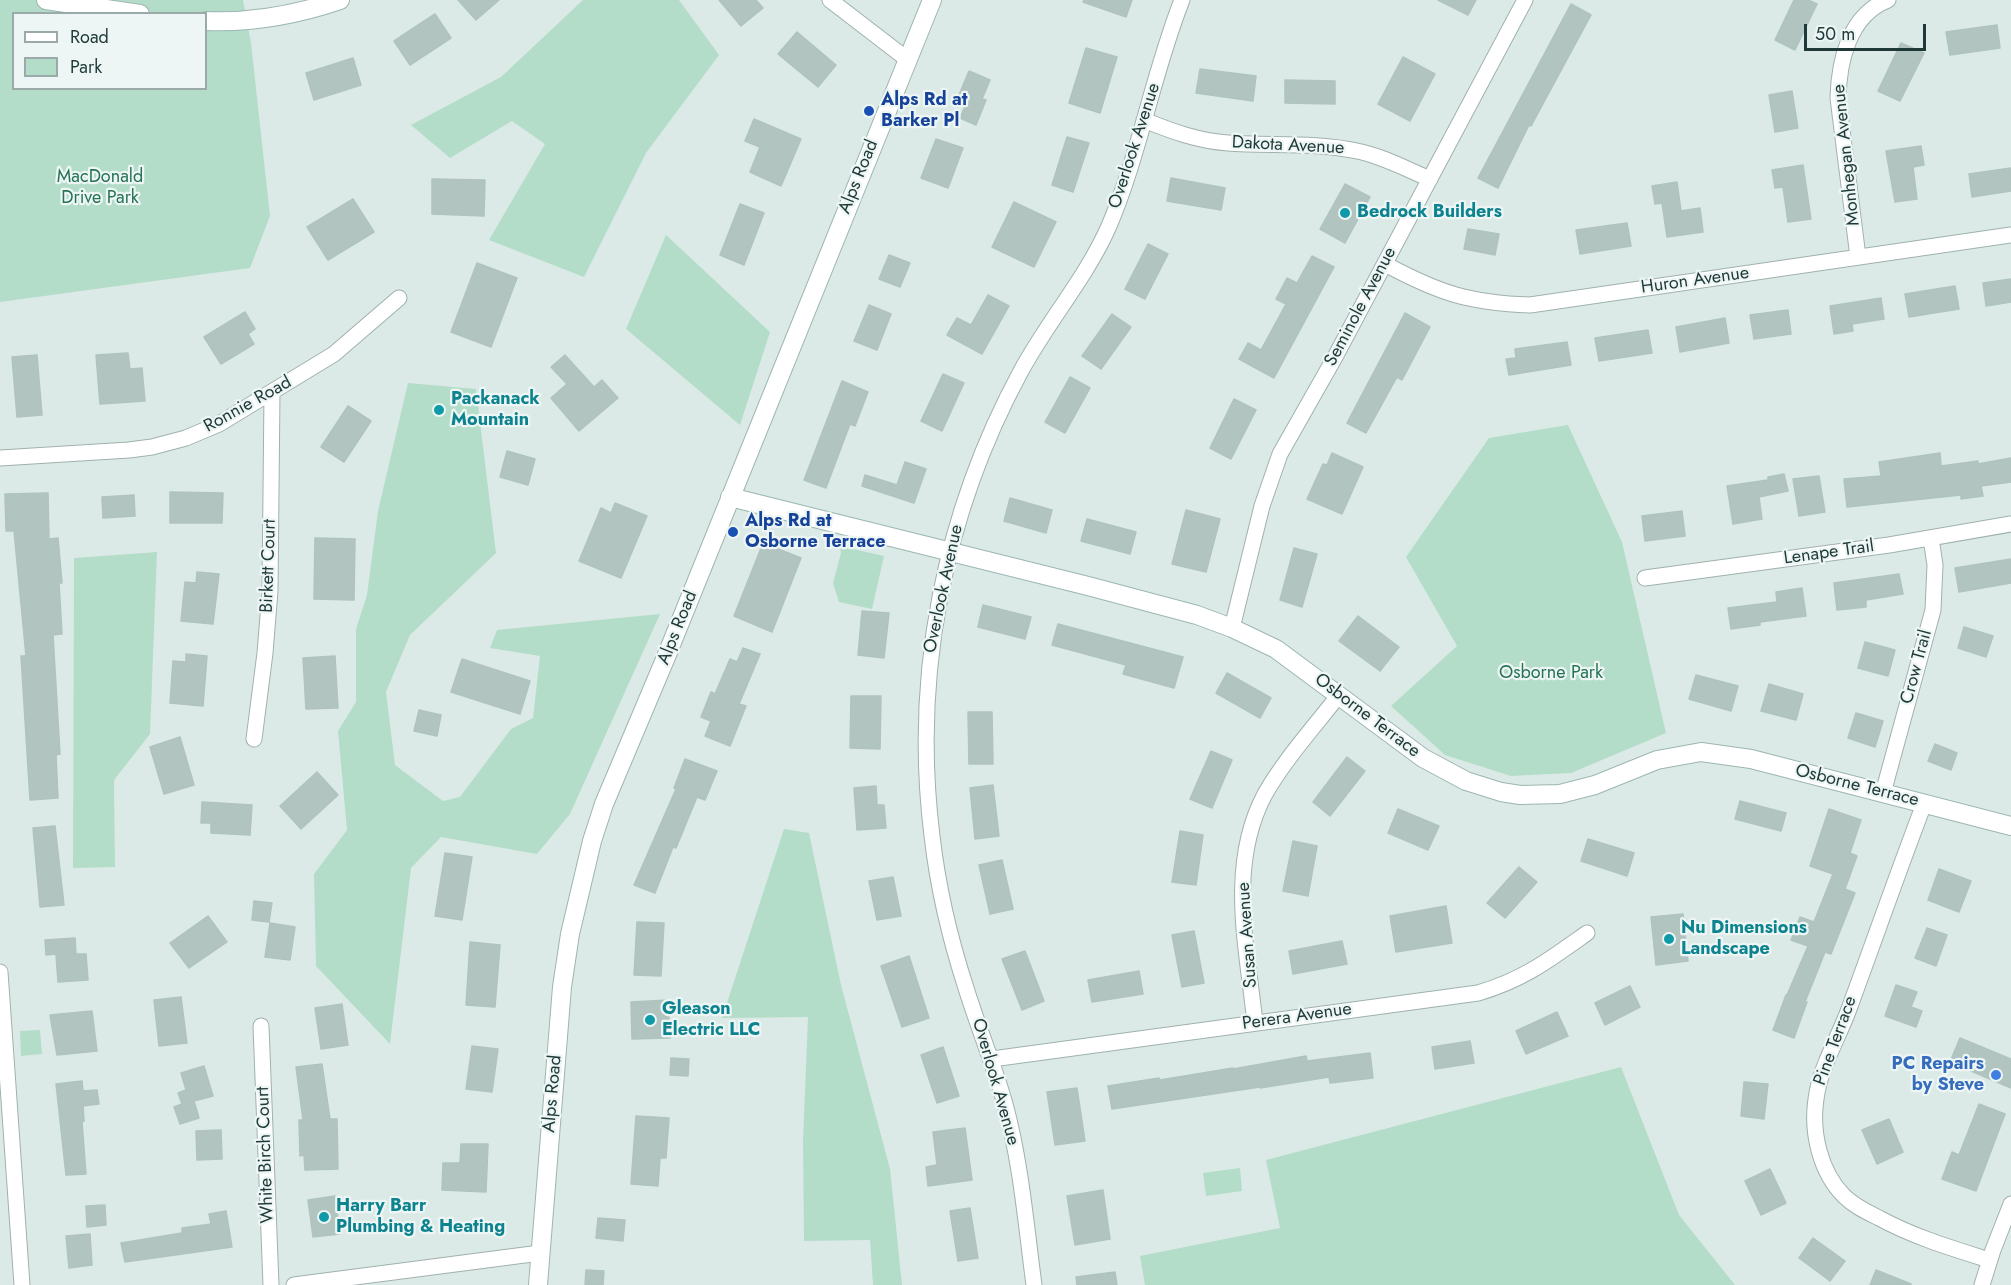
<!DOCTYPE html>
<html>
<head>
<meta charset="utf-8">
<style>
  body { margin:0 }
  #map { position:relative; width:2011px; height:1285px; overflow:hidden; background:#dceae7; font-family:Jost,sans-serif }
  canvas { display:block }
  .legend { position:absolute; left:12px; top:12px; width:195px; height:78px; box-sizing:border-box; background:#edf6f4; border:2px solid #9aaaa9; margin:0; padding:8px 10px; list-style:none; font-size:18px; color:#1e3938 }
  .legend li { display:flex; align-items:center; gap:12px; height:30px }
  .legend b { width:30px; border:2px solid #9aaaa9 }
  .scale { position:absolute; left:1804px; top:24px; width:122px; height:27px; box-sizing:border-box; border:3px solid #1e3938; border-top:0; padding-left:8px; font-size:18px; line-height:21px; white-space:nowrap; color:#1e3938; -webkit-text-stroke:4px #edf6f4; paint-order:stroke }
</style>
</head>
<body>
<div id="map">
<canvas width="2011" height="1285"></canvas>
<ul class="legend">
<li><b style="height:8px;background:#fff"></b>Road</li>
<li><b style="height:16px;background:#b3ddc8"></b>Park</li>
</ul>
<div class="scale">50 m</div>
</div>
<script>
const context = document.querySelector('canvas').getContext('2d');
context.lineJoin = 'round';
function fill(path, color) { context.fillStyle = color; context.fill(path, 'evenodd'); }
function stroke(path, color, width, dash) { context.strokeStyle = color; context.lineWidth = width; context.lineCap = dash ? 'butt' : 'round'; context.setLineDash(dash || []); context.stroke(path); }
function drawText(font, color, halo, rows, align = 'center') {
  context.font = font + ' Jost,sans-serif'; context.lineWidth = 4.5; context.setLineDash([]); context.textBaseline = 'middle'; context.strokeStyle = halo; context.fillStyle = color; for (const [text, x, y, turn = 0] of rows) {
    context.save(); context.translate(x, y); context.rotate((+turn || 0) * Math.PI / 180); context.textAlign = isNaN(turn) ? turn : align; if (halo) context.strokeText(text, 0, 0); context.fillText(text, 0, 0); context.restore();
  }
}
const green = new Path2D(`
  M0,0h243l8,43 19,173 -20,52 -250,34zM14,14h192v74h-192z
  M583,0h96l40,55 -73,98 -62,124 -95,-37 56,-96 -33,-23 -62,37 -39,-33 90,-48z
  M666,235l104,97 -30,93 -114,-96z
  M408,383l68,6 20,164 -86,82 -24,57 9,73 48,36 17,-4 51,-68 22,-11 7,-62 -50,-8 7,-18 163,-16 -90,200 -33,40 -96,-17 -30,31 -21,176 -74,-78 -2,-92 33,-44 -9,-99 18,-29v-73l11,-34 11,-84z
  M1568,425l54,117 44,191 -95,40 -60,3 -66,-21 -54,-49 66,-60 -51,-89 83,-119z
  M840,546l44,10 -12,53 -33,-7 -6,-19 8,-30z
  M157,552l-7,182 -36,46 1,87 -42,1 1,-310z
  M784,829l25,4 32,152 49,184 12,116h-29l-3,-45 -66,1 -1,-101 5,-123 -86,1z
  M40,1030l2,24 -21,2 -1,-25z
  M1621,1067l58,148 56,70h-590l-5,-29 140,-28 -14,-68z
  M1240,1168l2,23 -36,5 -3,-23z`);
const building = new Path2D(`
  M458,0h41l-23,20z
  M719,0h37l7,8 -22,18z
  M1084,0h48l-6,17 -43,-15z
  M1438,0h38l-8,15z
  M1794,0h14l9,4 -22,46 -20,-10z
  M1571,4l20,11 -60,111 -2,-1 -31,63 -20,-10z
  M435,14l16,24 -41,27 -16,-24z
  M1997,25l3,23 -50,7 -4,-23z
  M797,32l39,33 -18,22 -40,-33z
  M1901,43l23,10 -24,48 -22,-10z
  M1086,48l31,9 -17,56 -31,-10z
  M1403,57l32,17 -25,47 -32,-17z
  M353,58l8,27 -47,15 -8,-27z
  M1200,69l56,7 -3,25 -57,-8z
  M969,71l21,9 -8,19 4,1 -10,25 -16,-7 8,-19 -9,-4z
  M1285,80l50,1v23l-50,-1z
  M1792,91l6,37 -23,4 -6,-37z
  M754,119l47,20 -20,47 -31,-14 10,-25 -15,-6z
  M1067,137l22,6 -16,49 -21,-7z
  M936,139l27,9 -15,40 -27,-10z
  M1921,146l3,19 -11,2 4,32 -22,3 -9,-51z
  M1803,165l8,54 -23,3 -5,-35 -8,1 -3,-18z
  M2011,168v23l-39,6 -3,-23z
  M1171,178l54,10 -4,22 -54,-9z
  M432,179l53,1 -1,36 -52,-2z
  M1677,182l4,29 19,-3 3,24 -36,5 -5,-34 -7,1 -3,-18z
  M1345,184l25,13 -25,46 -25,-14z
  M353,199l21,33 -46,28 -21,-33z
  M1014,202l42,20 -22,45 -42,-20z
  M740,204l24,9 -20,52 -24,-10z
  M1627,223l4,23 -51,8 -4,-24z
  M1468,229l31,5 -4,21 -31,-6z
  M1148,244l20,10 -23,45 -20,-10z
  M889,255l21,8 -10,24 -21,-8z
  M1312,256l22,11 -60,111 -35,-19 9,-16 13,7 25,-46 -10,-5 11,-21 10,5z
  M477,263l40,15 -26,69 -40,-15z
  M2011,279v23l-25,4 -3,-23z
  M1955,286l4,23 -50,8 -4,-23z
  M988,295l21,11 -27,48 -35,-19 10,-17 14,7z
  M1881,298l3,21 -32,5 1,7 -19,3 -4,-28z
  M869,305l22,9 -14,36 -23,-9z
  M1788,310l3,24 -37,5 -4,-24z
  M245,312l10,17 -7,5 6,10 -33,20 -17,-27z
  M1405,313l25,14 -28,53 -5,-3 -31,56 -19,-10z
  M1112,314l19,13 -30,42 -19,-13z
  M1725,318l4,25 -49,9 -4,-25z
  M1648,330l4,23 -53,8 -4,-23z
  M1567,342l4,23 -62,10 -3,-16 10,-1 -1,-9z
  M128,353l2,16 12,-1 3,33 -45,3 -4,-49z
  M37,355l5,60 -25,2 -5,-60z
  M565,355l29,32 8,-7 16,18 -39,33 -28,-33 16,-14 -16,-17z
  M943,374l21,9 -22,48 -21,-10z
  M1070,377l20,11 -25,45 -20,-11z
  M842,381l26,11 -13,34 -5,-2 -24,64 -22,-8z
  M1234,399l22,11 -25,49 -21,-11z
  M348,406l23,15 -27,41 -23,-15z
  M507,451l28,8 -7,26 -28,-8z
  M1332,453l31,14 -21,47 -35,-15 16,-35 4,1z
  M1940,453l1,13 37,-5v3l33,-6v24l-30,4 2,10 -22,3v-4l-114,12 -3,-28 37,-3 -2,-14z
  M905,462l21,7 -12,34 -52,-17 3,-11 32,10z
  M1784,474l4,17 -29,6 3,22 -29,5 -6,-38 41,-6v-3z
  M1819,476l6,36 -26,4 -6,-37z
  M170,492l53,1 -1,30h-52z
  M48,493l1,46 9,-1 4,45h-3l3,51 -9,1 7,119 -4,1 2,43 -28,2 -9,-144h5l-12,-125h-8l-1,-37z
  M134,495l1,21 -32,2 -1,-21z
  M1010,498l42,12 -6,23 -42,-12z
  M615,503l32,13 -26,62 -42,-17 22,-53 10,5z
  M1186,510l34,9 -14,53 -34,-8z
  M1682,511l3,25 -40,5 -3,-25z
  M1087,519l49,13 -6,22 -49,-13z
  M315,538l40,1 -1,61 -40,-1z
  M763,543l38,15 -29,74 -38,-16z
  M1294,548l23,6 -15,53 -22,-7z
  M2011,559v24l-52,9 -4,-24z
  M197,572l22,2 -6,50 -32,-3 4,-39 11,1z
  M1899,574l4,20 -37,6v7l-29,3 -3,-27z
  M1802,588l4,28 -46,6v3l-29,4 -3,-21 49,-6 -1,-10z
  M983,605l48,12 -6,22 -47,-12z
  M862,611l27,2 -5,45 -26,-3z
  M1358,616l41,31 -19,24 -41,-30z
  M1058,624l125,33 -9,31 -51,-14 3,-9 -74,-20z
  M1964,627l29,9 -7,21 -28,-9z
  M1865,642l30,8 -7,26 -30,-8z
  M743,648l17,6 -21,50 7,2 -16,40 -25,-10 6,-15 -10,-4 10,-25 4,2 15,-35 7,3z
  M186,654l21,2 -4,50 -33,-3 3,-42 13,1z
  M335,656l3,52 -32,1 -3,-51z
  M462,659l68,22 -10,33 -69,-22z
  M1227,673l44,25 -11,20 -44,-25z
  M1696,675l42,11 -7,25 -42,-12z
  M1769,684l34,10 -7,26 -35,-9z
  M851,696h30l-1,53 -30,-1z
  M419,710l22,5 -4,21 -23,-5z
  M968,712h24l1,52h-24z
  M1856,713l27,8 -8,26 -27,-9z
  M180,737l14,48 -30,9 -14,-47z
  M1935,744l22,9 -6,17 -23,-9z
  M1211,751l21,9 -20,48 -22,-9z
  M1347,757l18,14 -35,45 -17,-14z
  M685,759l32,12 -12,29 -8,-3 -21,51 -3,-1 -18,46 -21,-8 42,-96 -2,-1z
  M317,772l21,23 -37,34 -21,-23z
  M993,785l6,51 -24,3 -5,-51z
  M876,786l1,19h7l2,23 -29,2 -3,-42z
  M1740,801l46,12 -5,18 -46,-12z
  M202,802l50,3 -2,30 -39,-2v-10h-10z
  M1398,809l41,17 -11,24 -40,-17z
  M1829,809l32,11 -11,33 7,3 -12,33 10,4 -24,61 -6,-2 -20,50h2l-13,36 -21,-8 13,-35h1l21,-49 -17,-6 9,-23 14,5 19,-48 -23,-8z
  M55,826l9,79 -24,2 -7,-79z
  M1180,831l23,4 -7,50 -24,-3z
  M1588,839l46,14 -7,23 -46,-15z
  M1293,841l24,5 -9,50 -25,-5z
  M445,853l27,4 -10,63 -27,-4z
  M1002,860l11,49 -23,5 -11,-49z
  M1519,867l18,15 -32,36 -18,-15z
  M1939,869l32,12 -12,31 -31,-12z
  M893,877l8,39 -24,4 -8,-39z
  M254,901l18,2 -3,19 -17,-2z
  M1446,906l6,37 -56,9 -6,-36z
  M1683,914l5,47 -32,4 -5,-48z
  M208,916l19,26 -38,26 -19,-25z
  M637,922l27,1 -3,53 -27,-1z
  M270,923l25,4 -5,33 -25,-3z
  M1927,928l20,7 -11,31 -21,-8z
  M1194,931l10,52 -22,4 -10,-52z
  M75,938l1,16h10l2,26 -30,2 -2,-28 -10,1 -1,-15z
  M1342,941l5,23 -54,10 -4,-23z
  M470,942l30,3 -5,62 -29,-2z
  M1025,951l19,50 -22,9 -20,-51z
  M909,956l20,62 -27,9 -21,-61z
  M1139,971l4,23 -51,8 -4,-22z
  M1896,985l21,7 -6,15 11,4 -6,16 -31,-11z
  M1630,986l10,21 -35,18 -10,-22z
  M181,997l6,46 -28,3 -5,-46z
  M668,1000l2,38 -38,1 -1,-37z
  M342,1004l6,41 -27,4 -6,-41z
  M92,1011l5,40 -40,4 -7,-40z
  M1557,1012l11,24 -42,18 -10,-23z
  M1960,1038l51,21v29l-61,-26z
  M1470,1041l4,22 -39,6 -3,-22z
  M472,1046l26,3 -6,43 -26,-3z
  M943,1047l16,49 -22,7 -16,-48z
  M1370,1053l3,25 -43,5 -1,-6 -69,11v-1l-148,22 -4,-23 51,-8 1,2 73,-12v1l73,-13 1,5z
  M671,1058l18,1 -1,17 -18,-1z
  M322,1064l8,55h7l1,50 -33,1 -1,-15 -4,1 -1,-36h4l-7,-53z
  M204,1066l9,30 -19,5 5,17 -19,6 -6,-17 8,-3 -4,-11 8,-3 -5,-17z
  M82,1081l1,10 14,-1 2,14 -16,2 1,15 -2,1 4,52 -20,1 -10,-91z
  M1744,1082l24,2 -4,35 -23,-3z
  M1077,1088l8,53 -30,4 -8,-53z
  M1979,1104l26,10 -29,77 -34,-12 10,-27 7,3z
  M636,1116l33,2 -3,40h-6l-2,28 -27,-2z
  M1889,1119l14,33 -26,12 -15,-34z
  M965,1128l7,52 -44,6 -2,-19 11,-2 -4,-33z
  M221,1130l1,29 -25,1 -1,-29z
  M461,1144h27l-2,48 -44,-2 1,-27h17z
  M1770,1169l16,34 -25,12 -16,-34z
  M1103,1190l7,49 -35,6 -8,-49z
  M335,1196l5,38 -27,3 -5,-37z
  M105,1205l1,20 -19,2 -1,-21z
  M970,1208l8,50 -20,3 -8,-50z
  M226,1211l6,36 -107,15 -4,-19 61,-10v-5l29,-4 -2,-10z
  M598,1218l27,2 -2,21 -27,-3z
  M90,1234l2,31 -23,3 -3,-32z
  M1813,1238l32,23 -15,20 -31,-23z
  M586,1270l18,1 -1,14h-18z
  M1876,1270l35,14v1h-41z
  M1115,1272l2,13h-40l-1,-8z`);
const street = new Path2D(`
  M830,0l78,60
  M1144,120c27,11 54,21 84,23 41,3 89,-1 129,8 25,5 49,18 73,28
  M1858,257l-20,-159c1,-37 11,-83 50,-98
  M1385,264c54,29 84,39 145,41l481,-70
  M0,458l129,-8 23,-3 34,-9 33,-14 115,-70 65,-56
  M1645,578l244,-33 122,-21
  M1232,628l30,-122 18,-52 55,-97 190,-357
  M254,739l11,-86 5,-62 2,-199
  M1883,793l50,-183 2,-45 -4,-27
  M1924,804c-26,68 -50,137 -75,205 -11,30 -29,58 -33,90 -5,33 4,73 28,97 10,10 23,16 35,22 35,19 72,30 110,42
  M0,972l22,313
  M1255,1023c-8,-76 -28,-158 10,-229 20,-35 49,-67 74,-99
  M261,1026l10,259
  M992,1059l486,-66c45,-13 71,-33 109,-60
  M294,1285l246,-32
  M1034,1285c-8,-60 -13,-122 -29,-181 -11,-39 -27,-77 -39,-116 -16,-49 -28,-100 -34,-152 -20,-161 12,-323 89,-465 27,-50 65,-93 88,-145 31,-73 44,-153 73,-226
  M1982,1285l11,-35 18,-46`);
const secondary = new Path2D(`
  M46,0l94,14
  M206,21c47,2 90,-6 134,-21
  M730,497l358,89 109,29 35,13 44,21 147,109 43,23 35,11 19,3 40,-1 35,-9 62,-25 44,-8 50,7 260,67
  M538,1285l24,-298 8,-53 22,-93 12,-37 62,-147 266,-657`);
const markers = [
  [869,111,6,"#1a4fb4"],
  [1345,213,6,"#0f9aa8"],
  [439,410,6,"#0f9aa8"],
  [733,532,6,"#1a4fb4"],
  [1669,939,6,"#0f9aa8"],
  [650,1020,6,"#0f9aa8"],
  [1996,1075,6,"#3f7fe0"],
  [324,1217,6,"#0f9aa8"]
];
const transitNames = [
  ["Alps Rd at",881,101],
  ["Barker Pl",881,122],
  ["Alps Rd at",745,522],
  ["Osborne Terrace",745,543]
];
const streetNames = [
  ["Overlook Avenue",1135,146,-72],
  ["Dakota Avenue",1288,146,3],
  ["Monhegan Avenue",1847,155,-96],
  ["Alps Road",859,177,-68],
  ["Huron Avenue",1695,281,-8],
  ["Seminole Avenue",1361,307,-62],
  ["Ronnie Road",248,405,-29],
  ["Lenape Trail",1829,553,-8],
  ["Birkett Court",269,566,-88],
  ["Overlook Avenue",944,589,-78],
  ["Alps Road",678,628,-68],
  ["Crow Trail",1917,667,-75],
  ["Osborne Terrace",1367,716,37],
  ["Osborne Terrace",1857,786,14],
  ["Susan Avenue",1248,935,-94],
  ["Perera Avenue",1297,1017,-8],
  ["Pine Terrace",1836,1041,-70],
  ["Overlook Avenue",995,1082,74],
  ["Alps Road",553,1094,-85],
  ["White Birch Court",266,1155,-92]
];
const parkNames = [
  ["MacDonald",100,178],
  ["Drive Park",100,199],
  ["Osborne Park",1551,674]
];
const cultureNames = [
  ["Bedrock Builders",1357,213],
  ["Packanack",451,400],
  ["Mountain",451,421],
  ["Nu Dimensions",1681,929],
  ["Landscape",1681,950],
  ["Gleason",662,1010],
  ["Electric LLC",662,1031],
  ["Harry Barr",336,1207],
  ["Plumbing & Heating",336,1228]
];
const shopNames = [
  ["PC Repairs",1984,1065],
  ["by Steve",1984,1086]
];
fill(green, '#b3ddc8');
fill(building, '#b2c4c0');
stroke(building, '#afc3bf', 1.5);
stroke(street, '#9fb1af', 17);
stroke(secondary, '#9bb6b2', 20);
stroke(street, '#fff', 15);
stroke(secondary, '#fff', 18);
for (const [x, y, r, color] of markers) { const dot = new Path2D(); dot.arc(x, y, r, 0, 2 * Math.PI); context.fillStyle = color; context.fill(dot); stroke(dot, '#edf6f4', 2); }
drawText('bold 18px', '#164399', '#edf6f4', transitNames, 'left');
drawText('18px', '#1e3938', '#edf6f4', streetNames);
drawText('18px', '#267254', '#edf6f4', parkNames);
drawText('bold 18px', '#0d838f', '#edf6f4', cultureNames, 'left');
drawText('bold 18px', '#366cbe', '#edf6f4', shopNames, 'right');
</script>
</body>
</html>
